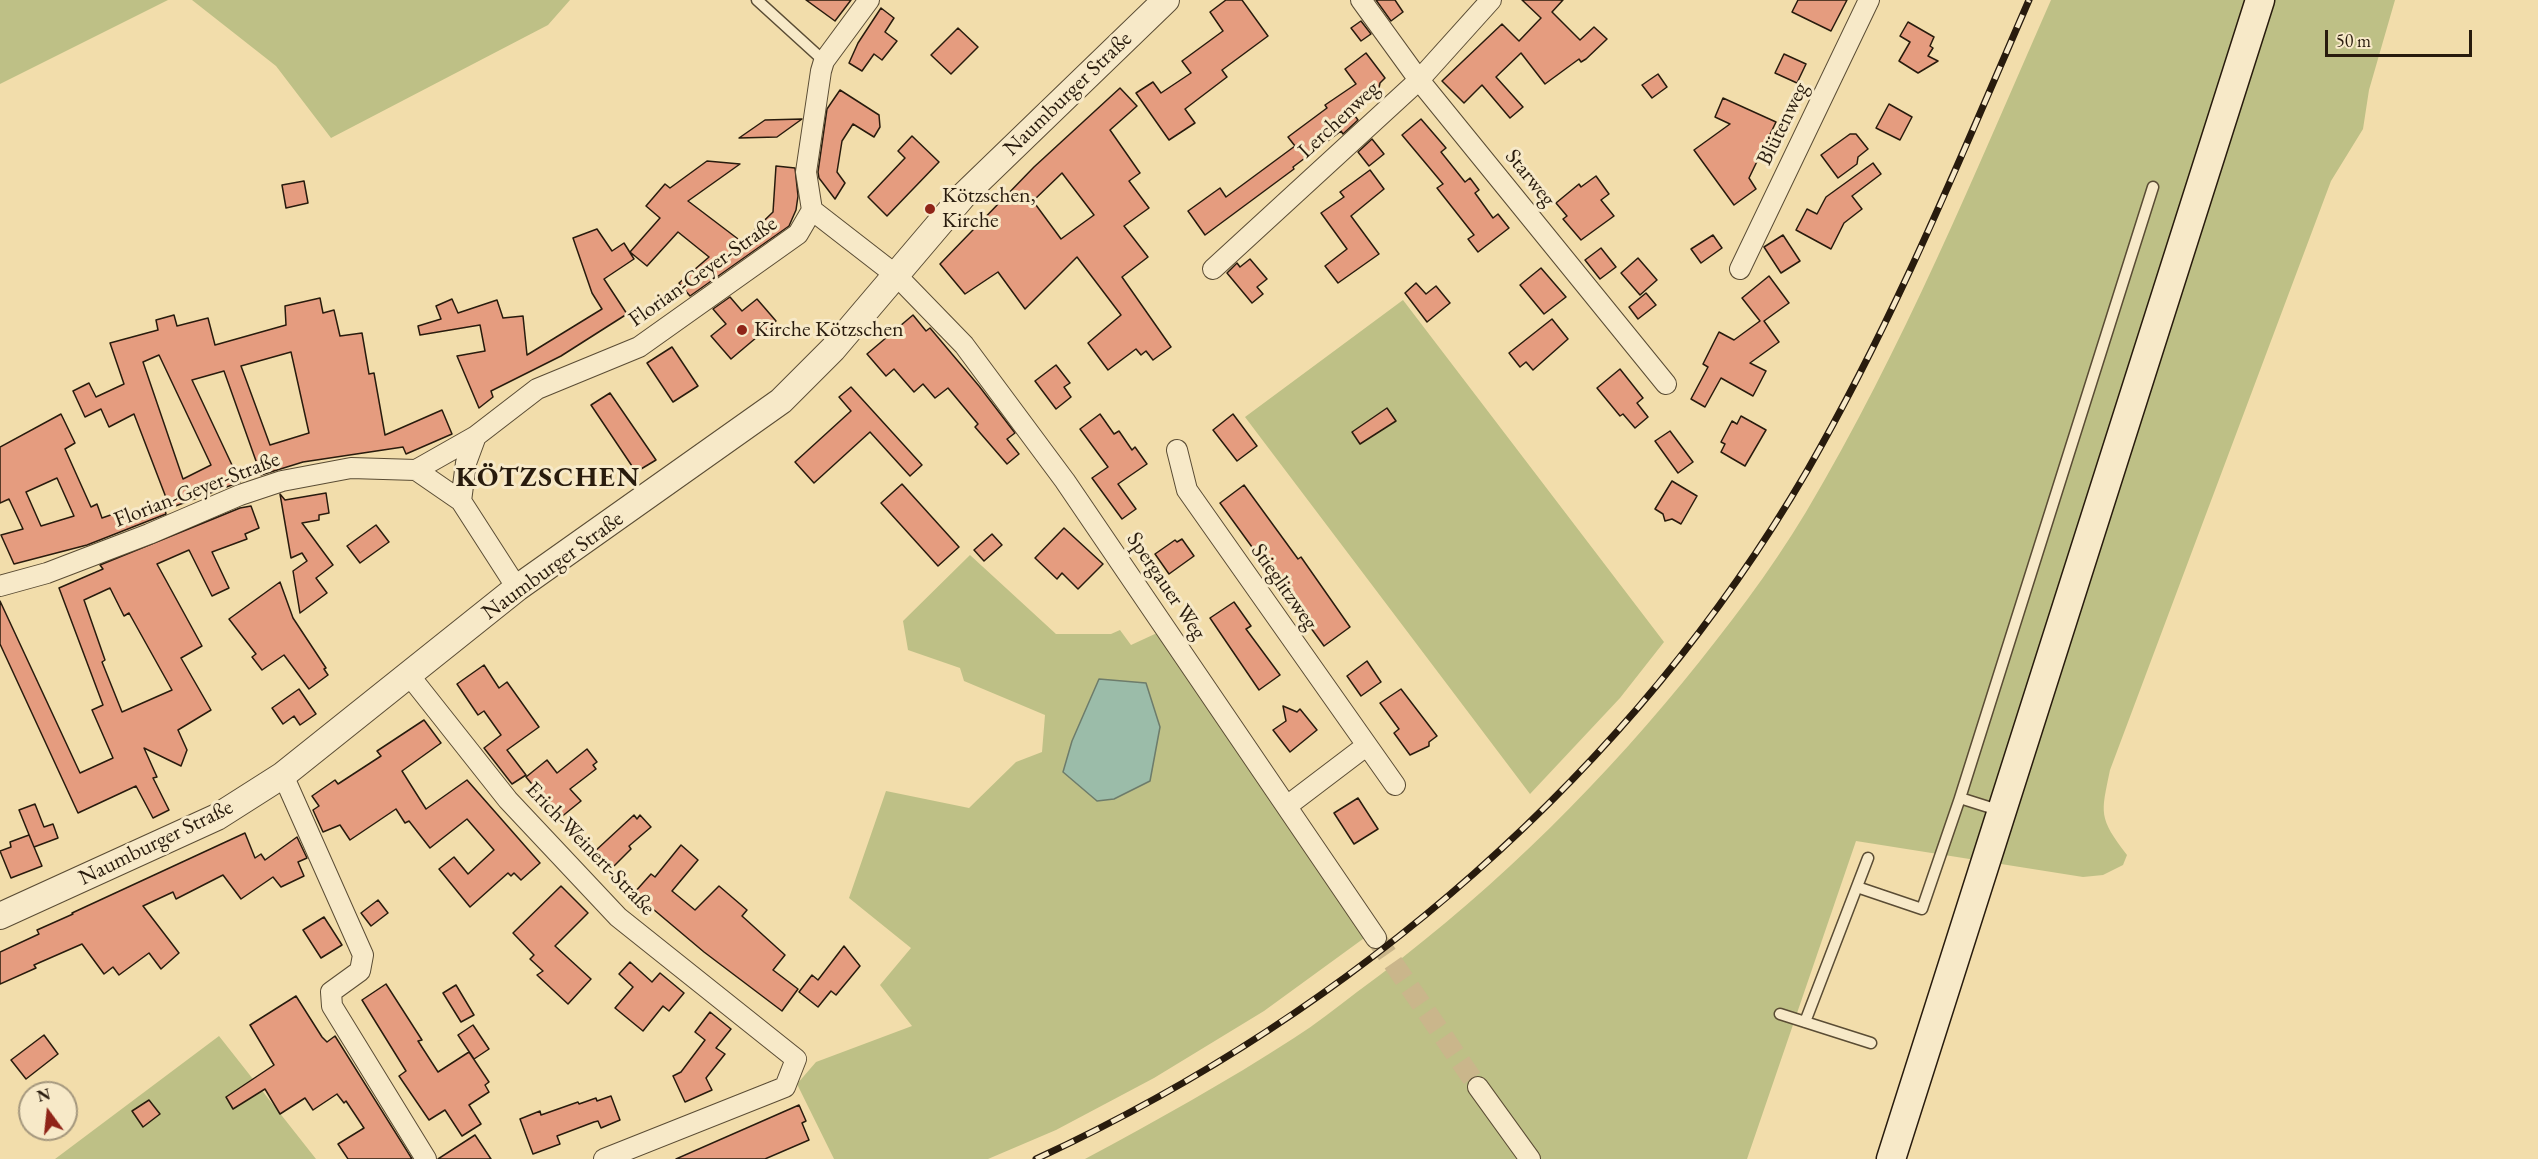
<!DOCTYPE html>
<html>
<head>
<meta charset="utf-8">
<style>
  body { margin:0 }
  #map { position:relative; width:2538px; height:1159px; overflow:hidden; background:#f2ddab; font-family:"EB Garamond",serif }
  canvas { display:block }
  .north { position:absolute; left:18px; top:1081px; width:60px; height:60px; box-sizing:border-box; background:#f7e9c8; border:2px solid #a4977d; border-radius:50%; rotate:345deg; font-size:16px; font-weight:700; line-height:24px; text-align:center; color:#281b0d }
  .north::after { content:''; display:block; margin:auto; width:21px; height:27px; background:#8f2418; clip-path:polygon(50% 0,100% 100%,50% 72%,0 100%) }
  .scale { position:absolute; left:2325px; top:30px; width:147px; height:27px; box-sizing:border-box; border:3px solid #281b0d; border-top:0; padding-left:8px; font-size:18px; line-height:21px; white-space:nowrap; color:#281b0d; -webkit-text-stroke:4px #f7e9c8; paint-order:stroke }
</style>
</head>
<body>
<div id="map">
<canvas width="2538" height="1159"></canvas>
<div class="north">N</div>
<div class="scale">50 m</div>
</div>
<script>
const context = document.querySelector('canvas').getContext('2d');
context.lineJoin = 'round';
function fill(path, color) { context.fillStyle = color; context.fill(path, 'evenodd'); }
function stroke(path, color, width, dash) { context.strokeStyle = color; context.lineWidth = width; context.lineCap = dash ? 'butt' : 'round'; context.setLineDash(dash || []); context.stroke(path); }
function drawText(font, color, halo, rows, align = 'center') {
  context.font = font + ' "EB Garamond",serif'; context.lineWidth = 6; context.setLineDash([]); context.textBaseline = 'middle'; context.strokeStyle = halo; context.fillStyle = color; for (const [text, x, y, turn = 0] of rows) {
    context.save(); context.translate(x, y); context.rotate((+turn || 0) * Math.PI / 180); context.textAlign = isNaN(turn) ? turn : align; if (halo) context.strokeText(text, 0, 0); context.fillText(text, 0, 0); context.restore();
  }
}
const green = new Path2D(`
  M0,0h168l-168,84z
  M192,0h378l-22,25 -217,113 -55,-72z
  M2051,0h344l-26,90 -6,39 -32,52 -221,589c-9,44 -12,47 17,85l-4,10 -20,10 -20,2 -227,-36 -109,318h-662c71,-38 141,-77 209,-121 22,-14 42,-30 63,-46 122,-89 230,-193 326,-310 44,-54 87,-110 123,-170 97,-163 169,-339 245,-512z
  M1403,300l261,342 -44,56 -90,96 -285,-377z
  M970,555l86,79h55l9,-4 11,15 26,-12 210,303 -103,75 -110,67 -98,52 -68,29h-154l-37,-75 19,-22 96,-36 -32,-41 31,-37 -62,-50 37,-107 83,17 47,-46 26,-10 3,-37 -81,-34 -4,-13 -52,-18 -5,-29z
  M219,1036l97,123h-261z`);
const water = new Path2D(`
  M1099,679l47,4 14,44 -10,54 -36,18 -17,2 -34,-29 9,-31z`);
const building = new Path2D(`
  M806,0h45l-16,21z
  M1226,0h16l26,36 -46,34 5,7 -42,32 10,14 -26,17 -33,-47 17,-11 8,11 30,-20 -9,-12 41,-30 -13,-19z
  M1376,0h19l8,12 -12,9z
  M1522,0h41l-11,12 28,28 14,-13 13,12 -21,20 -5,3 -2,-3 -34,25 -24,-31 -25,24 27,30 -13,11 -28,-33 -18,18 -22,-22 60,-57 17,17 22,-23z
  M1798,0h49l-16,31 -39,-19z
  M881,8l13,10 -9,14 12,9 -15,19 -8,-6 -12,17 -13,-8 9,-20z
  M1361,21l10,13 -10,7 -10,-13z
  M1908,22l26,15 -4,9 3,2 -5,8 10,5 -20,12 -19,-12 11,-19 -10,-6z
  M958,28l20,19 -27,27 -20,-19z
  M1366,53l19,25 -5,5 -1,5h-6l-25,19 10,13 -15,14 -2,-3 -48,36 1,2 -89,66 -17,-24 32,-23 6,9 69,-51 -7,-9 39,-29 -2,-3 31,-21 -11,-15z
  M1784,54l22,10 -9,19 -22,-10z
  M1658,74l9,13 -15,11 -10,-13z
  M1120,88l17,18 -27,24 30,43 -11,8 20,27 -25,18 24,31 -26,20 49,70 -18,13 -7,-9 -5,4 -5,-6 -28,21 -20,-27 33,-28 -44,-58 -52,52 -27,-37 -33,22 -25,-30 94,-97zM1062,173l32,42 -33,24 -28,-38z
  M840,90l39,25 1,12 -6,10 -21,-13 -11,17 -5,31 8,11 -10,16 -16,-21 -1,-6 9,-63z
  M1723,98l53,24 -27,56 7,11 -22,16 -40,-55 36,-26 -15,-7z
  M1889,104l23,13 -12,23 -24,-12z
  M802,119l-25,18 -38,1 26,-18z
  M1421,119l25,29 -5,4 24,30 5,-4 9,12 -4,3 18,25 5,-4 11,14 -31,24 -10,-13 6,-4 -37,-47 6,-4 -41,-49z
  M1850,134h6l12,15 -10,8 -1,7 -19,14 -17,-23z
  M912,136l27,26 -52,54 -19,-19 37,-39 -7,-7z
  M1372,139l12,15 -15,12 -11,-14z
  M707,161l33,3 -52,37 54,41 31,-30 3,-46 19,2 3,28 -2,14 -7,16 -99,70 -11,-13 30,-26 -31,-25 -31,34 -17,-14 30,-34 -14,-12 19,-22 5,4z
  M1873,163l8,11 -29,22 10,13 -18,14 -13,26 -35,-19 11,-21 10,5 9,-17z
  M1370,170l14,19 -33,27 28,38 -41,29 -13,-17 22,-17 -26,-36 23,-16 -4,-5z
  M1596,176l13,18 -8,6 13,16 -33,24 -18,-21 4,-3 -11,-13 23,-19 2,3z
  M304,181l4,22 -22,5 -4,-23z
  M597,229l15,22 12,-8 10,16 -30,20 23,35 -66,42 -70,35 2,6 -14,11 -22,-52 28,-5 -5,-26 -60,10 -2,-9 23,-7 -5,-13 16,-7 6,14 39,-13 6,18 20,-2 4,39 75,-46 -10,-16 -19,-55z
  M1713,235l9,13 -21,15 -10,-14z
  M1783,235l17,26 -19,12 -17,-26z
  M1601,248l15,19 -16,12 -15,-19z
  M1638,258l19,22 -17,15 -19,-22z
  M1250,259l17,20 -10,8 6,7 -11,9 -25,-30 10,-10 3,4z
  M1541,268l25,29 -22,17 -24,-29z
  M1769,276l20,27 -25,18 15,21 -29,21 16,8 -13,25 -32,-18 -16,29 -14,-8 17,-32 -5,-3 16,-32 15,8 26,-19 -18,-23z
  M1416,283l10,11 10,-8 14,17 -23,19 -22,-29z
  M1646,293l10,12 -18,14 -9,-12z
  M730,297l12,14 15,-12 19,22 -45,38 -20,-23 15,-12 -13,-15z
  M320,298l3,15 11,-3 6,26 22,-3 7,41 5,-1 11,62 57,-25 10,24 -46,20 -3,-7 -100,15 -42,13 -37,-104 -32,9 48,102 -70,26 -36,-94 -25,13 -8,-18 -16,8 -12,-26 16,-8 7,14 28,-13 -14,-41 48,-13 -2,-10 18,-5 3,11 31,-8 7,27 71,-20 -1,-19zM291,352l18,81 -39,12 -29,-79zM159,355l52,110 -28,14 -40,-117z
  M913,315l13,16 4,-3 49,58 36,47 -8,6 12,15 -12,10 -32,-37 3,-3 -30,-36 -13,10 -12,-14 -9,8 -20,-23 -8,7 -19,-22z
  M1552,319l16,20 -35,31 -7,-8 -6,5 -11,-14z
  M672,347l26,39 -25,16 -26,-39z
  M1056,365l14,18 -6,4 7,10 -15,12 -21,-28z
  M1620,369l23,29 -6,5 11,14 -13,11 -12,-14 -3,2 -23,-28z
  M851,387l71,78 -12,11 -40,-44 -56,51 -19,-21 56,-51 -12,-14z
  M610,393l46,67 -20,12 -45,-67z
  M1387,408l9,13 -36,23 -8,-12z
  M61,414l14,29 -10,6 26,58 6,-3 5,14 23,-8 2,6 36,-14 3,12 -79,31 -73,19 -13,-29 22,-6 -14,-30 -9,4v-56zM57,478l17,38 -33,10 -15,-34z
  M1100,414l14,20 5,-3 13,19 3,-3 12,17 -29,20 18,25 -14,10 -30,-41 16,-11 -28,-38z
  M1233,414l24,32 -20,15 -24,-31z
  M1741,416l25,14 -21,36 -24,-14 4,-8 -4,-2 11,-21 5,3z
  M1670,431l23,31 -15,11 -23,-32z
  M1672,481l25,15 -16,28 -9,-5 -7,2 -2,-7 -8,-5z
  M902,484l57,63 -21,19 -57,-63z
  M1244,485l54,74 3,-2 49,70 -26,19 -104,-143z
  M326,493l3,20 -10,2v5l-17,3 31,42 -17,13 11,15 -27,20 -7,-42 14,-10 -5,-8 -11,5 -11,-64 5,6z
  M251,506l8,22 -14,6 2,5 -35,13 17,36 -17,8 -23,-46 -32,14 45,82 -21,12 30,52 -33,20 9,20 -6,16 -37,-18 13,29 -4,1 16,32 -16,8 -17,-32 -58,27 -78,-169v-43l80,172 33,-15 -21,-48 11,-5 -44,-117 44,-19 -3,-4 140,-57zM110,588l14,28 5,-3 43,77 -50,22 -20,-50 3,-2 -21,-60z
  M376,525l13,17 -29,21 -13,-17z
  M1064,528l39,36 -25,25 -16,-16 -5,6 -22,-21z
  M992,534l10,11 -18,16 -10,-11z
  M1182,539l12,17 -25,18 -14,-20 20,-14 2,2z
  M280,582l13,36 33,50 -2,1 4,6 -19,14 -25,-34 -22,15 -10,-13 4,-3 -27,-35z
  M1234,602l17,24 -5,3 34,46 -21,15 -49,-72z
  M1367,661l14,21 -20,14 -14,-20z
  M484,665l15,23 8,-6 32,45 -32,23 19,25 -14,9 -28,-36 17,-13 -17,-24 -6,4 -21,-31z
  M299,689l17,25 -16,11 -6,-9 -11,8 -11,-16z
  M1401,689l36,47 -8,6v4l-19,9 -16,-22 5,-4 -19,-26z
  M1283,706l14,6 3,-3 17,21 -27,22 -17,-22 13,-9z
  M424,720l17,23 -39,28 24,38 41,-29 73,83 -19,17 -7,-7 -3,3 -3,-3 -38,34 -31,-38 15,-12 14,17 26,-24 -27,-31 -37,29 -21,-27 -4,2 -9,-14 -46,31 -10,-15 -17,7 -10,-22 6,-4 -7,-10 23,-16 3,4 43,-28 -4,-5z
  M587,749l10,13 -4,3 3,4 -26,20 11,12 -21,17 -34,-41 21,-17 10,13z
  M1358,798l20,31 -24,15 -20,-31z
  M35,804l9,23 9,-3 5,14 -24,9 -15,-37z
  M634,815l3,4 3,-4 11,12 -22,19 2,3 -21,21 -17,-17z
  M245,833l10,25 6,-4 4,6 32,-23 10,21 -9,4 6,14 -23,11 -8,-10 -32,22 -18,-24 -47,24 -3,-7 -30,14 36,47 -18,16 -12,-16 -30,22 -6,-8 -9,7 -22,-30 -48,21 2,3 -36,16v-32l39,-18 -2,-4 36,-16 -1,-1z
  M29,835l13,31 -31,12 -11,-27 11,-4 -1,-5z
  M681,845l17,15 -26,31 23,19 24,-24 28,24 -5,6 43,39 -12,15 25,19 -16,22 -78,-59 -70,-59 17,-19 4,3z
  M561,886l27,27 -33,33 36,33 -23,25 -31,-29 6,-4 -13,-12 4,-4 -21,-22z
  M378,900l10,13 -17,13 -10,-13z
  M324,917l18,28 -21,13 -18,-28z
  M844,946l16,20 -24,29 -5,-4 -13,16 -19,-15 13,-17 6,5z
  M630,962l22,20 8,-9 24,20 -15,18 -6,-5 -20,25 -28,-23 18,-21 -14,-13z
  M386,984l36,56 -4,1 20,31 31,-20 20,30 -4,3 4,7 -20,13 12,19 -19,12 -17,-26 -16,10 -30,-44 7,-5 -44,-71z
  M456,985l18,30 -13,7 -18,-29z
  M296,996l26,41 5,5 8,-6 77,123h-64l-10,-15 26,-16 -18,-27 -2,2 -7,-9 -24,16 -8,-12 -25,16 -15,-25 -32,20 -7,-12 48,-32 -24,-40z
  M710,1012l21,17 -15,19 9,6 -19,24 6,12 -27,12 -12,-26 8,-4 24,-32 -10,-8z
  M473,1025l16,24 -15,10 -16,-24z
  M44,1035l14,19 -32,25 -15,-19z
  M611,1096l9,24 -19,8 -3,-7 -4,1 -37,14 3,8 -27,10 -13,-35 20,-8 1,4 37,-13 1,2 17,-6 1,3z
  M149,1100l11,14 -17,13 -11,-16z
  M799,1105l7,16 -4,2 7,17 -44,19h-89z
  M475,1135l16,24h-53z`);
const minorTunnel = new Path2D(`
  M1376,938l102,149`);
const service = new Path2D(`
  M757,0l67,61
  M1960,798l41,13
  M1857,887l65,22 38,-111 193,-611
  M1780,1014l91,29
  M1805,1022l63,-164`);
const minor = new Path2D(`
  M1361,0l58,80 247,304
  M812,210l85,66 67,69 101,136 311,457
  M1213,269l206,-189 72,-80
  M1740,269l129,-269
  M1177,450l10,40 208,295
  M416,470l45,31
  M0,586l47,-13 102,-39 91,-39 42,-14 69,-13 65,2 60,-34
  M517,588l-56,-87 5,-38 10,-27 61,-47 102,-42 159,-113 14,-24 -6,-38 15,-101 3,-10 45,-61
  M409,675l99,125 110,117 178,142 -11,28 -181,72
  M283,775l80,180 -3,16 -29,21 1,14 94,153
  M1287,806l79,-60
  M1478,1087l52,72`);
const tertiary = new Path2D(`
  M0,916l217,-99 66,-42 234,-187 264,-187 52,-52 130,-153 203,-196`);
const secondary = new Path2D(`
  M1891,1159l369,-1159`);
const rail = new Path2D(`
  M1036,1159c316,-146 595,-386 771,-688 87,-151 153,-312 222,-471`);
const markers = [
  [930,209,6,"#8f2418"],
  [742,330,6,"#8f2418"]
];
const streetNames = [
  ["Naumburger Straße",1068,94,-44],
  ["Lerchenweg",1339,120,-43],
  ["Blütenweg",1783,124,-64],
  ["Starweg",1530,178,51],
  ["Florian-Geyer-Straße",703,272,-35],
  ["Florian-Geyer-Straße",197,490,-21],
  ["Naumburger Straße",553,566,-36],
  ["Spergauer Weg",1166,586,56],
  ["Stieglitzweg",1284,587,55],
  ["Naumburger Straße",156,843,-26],
  ["Erich-Weinert-Straße",590,849,46]
];
const poiNames = [
  ["Kötzschen,",942,196],
  ["Kirche",942,221],
  ["Kirche Kötzschen",754,330]
];
const districtNames = [
  ["KÖTZSCHEN",548,478]
];
fill(green, '#bec086');
fill(water, '#9bbca9');
stroke(water, '#6d7c6b', 1.5);
fill(building, '#e59c7f');
stroke(building, '#281b0d', 1.5);
stroke(minorTunnel, '#cab68b', 20, [20, 10]);
stroke(service, '#5a4c34', 13);
stroke(minor, '#5a4c34', 22);
stroke(tertiary, '#5a4c34', 28);
stroke(secondary, '#281b0d', 31);
stroke(service, '#f7e9c8', 10);
stroke(minor, '#f7e9c8', 20);
stroke(tertiary, '#f7e9c8', 26);
stroke(secondary, '#f7e9c8', 28);
stroke(rail, '#281b0d', 7);
stroke(rail, '#f7e9c8', 4.5, [14]);
for (const [x, y, r, color] of markers) { const dot = new Path2D(); dot.arc(x, y, r, 0, 2 * Math.PI); context.fillStyle = color; context.fill(dot); stroke(dot, '#f7e9c8', 2); }
drawText('22px', '#281b0d', '#f7e9c8', streetNames);
drawText('22px', '#281b0d', '#f7e9c8', poiNames, 'left');
context.letterSpacing = '1.5px';
drawText('bold 28px', '#281b0d', '#f7e9c8', districtNames);
context.letterSpacing = '0px';
</script>
</body>
</html>
